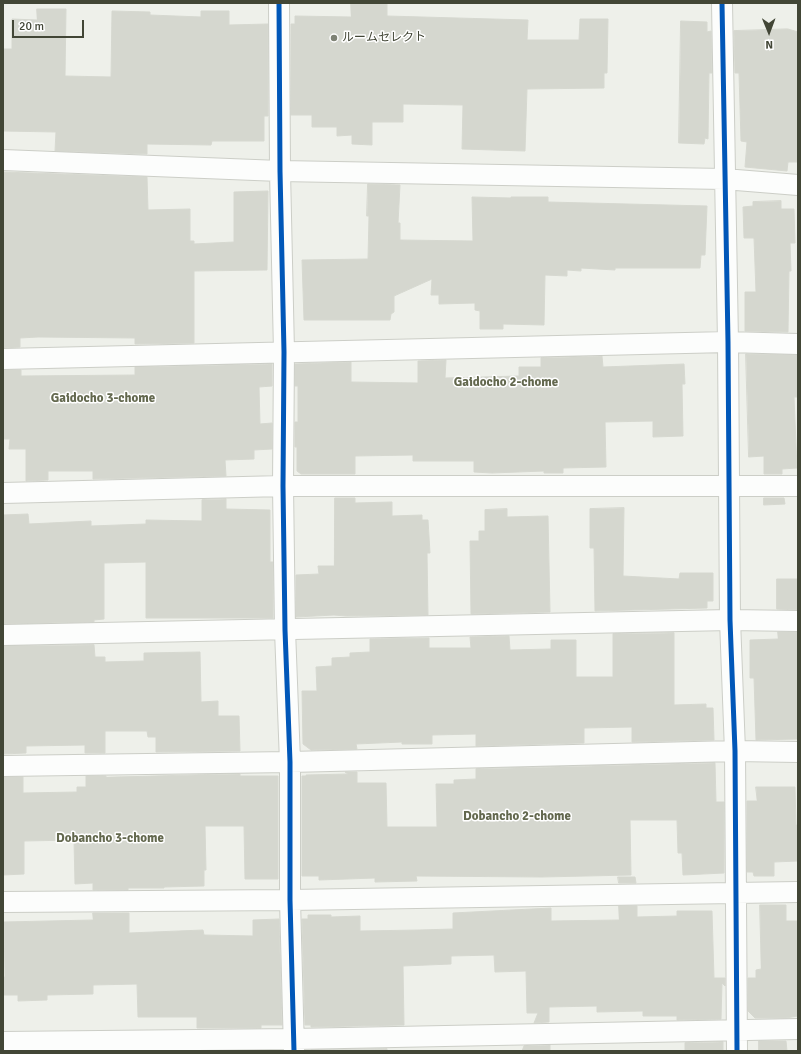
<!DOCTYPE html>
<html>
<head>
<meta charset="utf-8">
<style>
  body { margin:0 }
  #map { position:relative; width:801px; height:1054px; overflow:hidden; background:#eef0ea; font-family:Signika,sans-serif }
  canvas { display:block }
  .frame { position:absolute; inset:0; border:4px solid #424636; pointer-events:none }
  .north { position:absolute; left:749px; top:12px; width:40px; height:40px; -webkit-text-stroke:3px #fff; paint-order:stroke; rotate:179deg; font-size:11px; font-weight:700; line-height:16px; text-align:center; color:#424636 }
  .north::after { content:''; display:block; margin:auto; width:14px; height:18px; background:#424636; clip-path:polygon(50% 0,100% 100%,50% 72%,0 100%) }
  .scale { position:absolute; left:12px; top:20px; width:72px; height:18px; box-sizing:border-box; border:2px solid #424636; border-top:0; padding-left:5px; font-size:12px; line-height:14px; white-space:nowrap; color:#424636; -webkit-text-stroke:3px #fff; paint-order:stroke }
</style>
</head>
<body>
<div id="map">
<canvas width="801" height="1054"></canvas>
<div class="frame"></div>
<div class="north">N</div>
<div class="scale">20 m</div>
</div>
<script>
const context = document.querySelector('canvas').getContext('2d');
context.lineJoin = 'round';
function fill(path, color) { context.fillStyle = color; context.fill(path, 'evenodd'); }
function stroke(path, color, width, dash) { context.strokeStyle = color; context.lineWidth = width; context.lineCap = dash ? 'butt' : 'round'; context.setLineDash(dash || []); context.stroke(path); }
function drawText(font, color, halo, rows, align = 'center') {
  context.font = font + ' Signika,"Noto Sans JP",sans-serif'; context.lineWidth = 3; context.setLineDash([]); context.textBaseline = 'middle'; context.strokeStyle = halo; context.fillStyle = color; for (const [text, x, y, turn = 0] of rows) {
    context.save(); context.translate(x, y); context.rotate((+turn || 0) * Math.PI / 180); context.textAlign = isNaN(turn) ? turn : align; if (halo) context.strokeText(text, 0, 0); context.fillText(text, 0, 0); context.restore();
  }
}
const building = new Path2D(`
  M351,3h36v13l141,4 -1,20h52l1,-21h28l-1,54h-3v15l-77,1 -2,62 -63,-2 1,-44 -60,-1v18h-31v23l-20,-1v-9l-15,1v-9h-25v-12h-21v-91h4v-8l56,1z
  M37,9h29l-1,67 46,1 1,-66 38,1v3l51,2v-6h28v14l39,-1v92h-4v25h-52l-1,4 -64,-1v10l-92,-3 1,-19 -53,-1v-82h9v-30l25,1z
  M681,21l26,1v10l4,-1 1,42h-3l-1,66 -3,-1 -1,6 -25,-1z
  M788,29l10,3v130h-10l-1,9 -42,-4 2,-25 -6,-1 -2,-68h-4l-1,-42z
  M3,172l144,5 1,33 42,-1v32h4v3l40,-2v-50l34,-1 -1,79 -73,1v72l-59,1v-6l-97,-1 -18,1v9l-17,1z
  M368,184l32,1 -2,38h2v17l73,1 -1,-44 39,1v-1h37v5l159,4 -2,49h-4l-1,13h-85v2l-34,-2v3l-14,-1v6l-22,-1 -1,50 -41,-1v5h-23v-18l-5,-1v-7l-36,1v-9h-8l1,-16 -38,17v16l-3,2 -1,6h-86l-2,-60 66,-1 1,-43h-2z
  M781,201v8h13l1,34h-5l1,28h-2l-1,61 -43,-1v-39h11l-2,-54h-10l-1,-31 10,-1v-4z
  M746,354l52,1v42h-4l3,71 -15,1v5h-18v-18l-15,1z
  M602,356l1,11 81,-3 1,20h-3l1,52 -30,1v-16l-48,1 1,45 -43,1v5h-19v-2l-52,2 -18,-1v-11h-61v-6l-58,1v18h-54l-4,-3v-24h-2v-25h3v-36h-3v-22l56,-2v20l67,1v-22l28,-1 -1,18 74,-2v-9h22v-9z
  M272,364v22l-13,1 1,37 12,-1v26l-18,1v9l-29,1 1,16 -133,3v-8h-45v9l-22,1v-32h-17l1,-10h-7v-69h18v6l114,-1v-8z
  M335,498h20v5l37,-1v14l30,-1v5h6l2,33h-3l1,62 -82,1 -12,-1 -38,2v-42l23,-1 -1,-8h16z
  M764,498h20l1,6 -21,1z
  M226,499v10l44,1v52h3v56h-127v-56l-42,1v56l-10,1v2l-91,2v-109l25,-1 1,10 62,-3v5l55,-2v-4l56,1v-21z
  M624,508l-1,68 56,3 1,-6h33v28h-6v7l-112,3 -1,-63h-4v-39z
  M507,509v8l41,-1 2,96 -79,2 -1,-73h9v-10h6v-21z
  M777,579h21v31l-21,-1z
  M778,632h20v107l-42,1 -2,-62h-4v-38l28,-1z
  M674,633v72l32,-1v4h7l1,32 -82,2v-15l-48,1v15l-108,3v-12l-44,1v9h-30v-2l-46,2 1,5 -46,1 -8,-6 -1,-53h15l-1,-24 16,-1v-8l18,-1v-4l20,-1v-13l59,-1v10h42l-1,-11 39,-1 1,14 41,-1v-9h25v37h37v-43z
  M94,645l1,12h10v5l39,-1v-8l56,-1 1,50 17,-1v15h21l1,35 -84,1v-15h-8l-1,-6h-42v22h-20v-8l-59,1v7l-23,1v-108z
  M715,763l1,39h8v71l-41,2 -1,-22h-4l-1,-33h-47l1,55 -89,2 -126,-1 1,5 -42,1v-4l-56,2v-4h-17v-100h4v-1l42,-1 -3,-2h12v11h29l1,44h50l-1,-43h18v-4l22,-1v-10z
  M240,774v2h38v103h-33l-1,-53h-39l1,44h-2v16l-40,1v1h-36v2h-35v-7l-18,1 -1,-44 -50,1v33l-21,1v-98h20v16l54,-1v-5h9v-11h20v1z
  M756,787h39l1,38h2v36l-24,1v14h-20l-1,-4h-6v-71h10z
  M618,877h17l1,6h-17z
  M760,905h26v16h12v95l-12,2h-31l-7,-7v-33h8v-8l5,-1z
  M619,906h18v11l40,-1v-5h35l2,67h11v8l-3,-3 -1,36 -44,1v-4h-34v-5l-46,1v-6l-48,1v15l-15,1 4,-10h-11l-1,-42 -31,1 -1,-17 -43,1v8l-48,2 1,59 -93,2v-2h-6l-3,-106h6v-4h23v2l29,-1v15l59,-1 34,-1v-16l98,-5v13l68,-1z
  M93,913h36v20l74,-3 1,5 49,1v-16l26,-1 3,106h-21v3h-64v-11h-59l-1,-33 -44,1v9l-46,1v5l-29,1v-6h-15v-18h2l-1,-55 89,-2z
  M759,1041h27l1,10h-28z
  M723,1042v9h-38v-8z
  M550,1045v6h-28l2,-5z
  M387,1049v2h-76v-1z`);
const minor = new Path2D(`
  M279,3l1,168 4,181 -1,134 2,144 5,132v138l4,151
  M722,3l6,339 2,278 5,131 2,300
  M3,160l277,11 444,8 74,6
  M3,359l725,-17 70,2
  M3,493l280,-7h515
  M3,635l727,-15 68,1
  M3,766l287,-4 445,-11 63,1
  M3,902l287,-2 508,-8
  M3,1042l291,-3 504,-10`);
const cycleway = new Path2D(`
  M279,3l1,168 4,181 -1,134 2,144 5,132v138l4,151
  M722,3l6,339 2,278 5,131 2,300`);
const markers = [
  [334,38,4,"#7e8275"]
];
const poiNames = [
  ["ルームセレクト",342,38]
];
const neighbourhoodNames = [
  ["Gaidocho 2-chome",506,383],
  ["Gaidocho 3-chome",103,399],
  ["Dobancho 2-chome",517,817],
  ["Dobancho 3-chome",110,839]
];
fill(building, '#d5d7cf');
stroke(building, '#d6d8d0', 1);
stroke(minor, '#cccec7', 22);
stroke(minor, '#fcfdfc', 20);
stroke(cycleway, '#0057b8', 5);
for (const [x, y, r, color] of markers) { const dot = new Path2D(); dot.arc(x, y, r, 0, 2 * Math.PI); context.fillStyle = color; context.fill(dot); stroke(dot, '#fff', 1.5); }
drawText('12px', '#424636', '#fff', poiNames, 'left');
drawText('bold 13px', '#63684e', '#fff', neighbourhoodNames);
</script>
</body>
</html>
